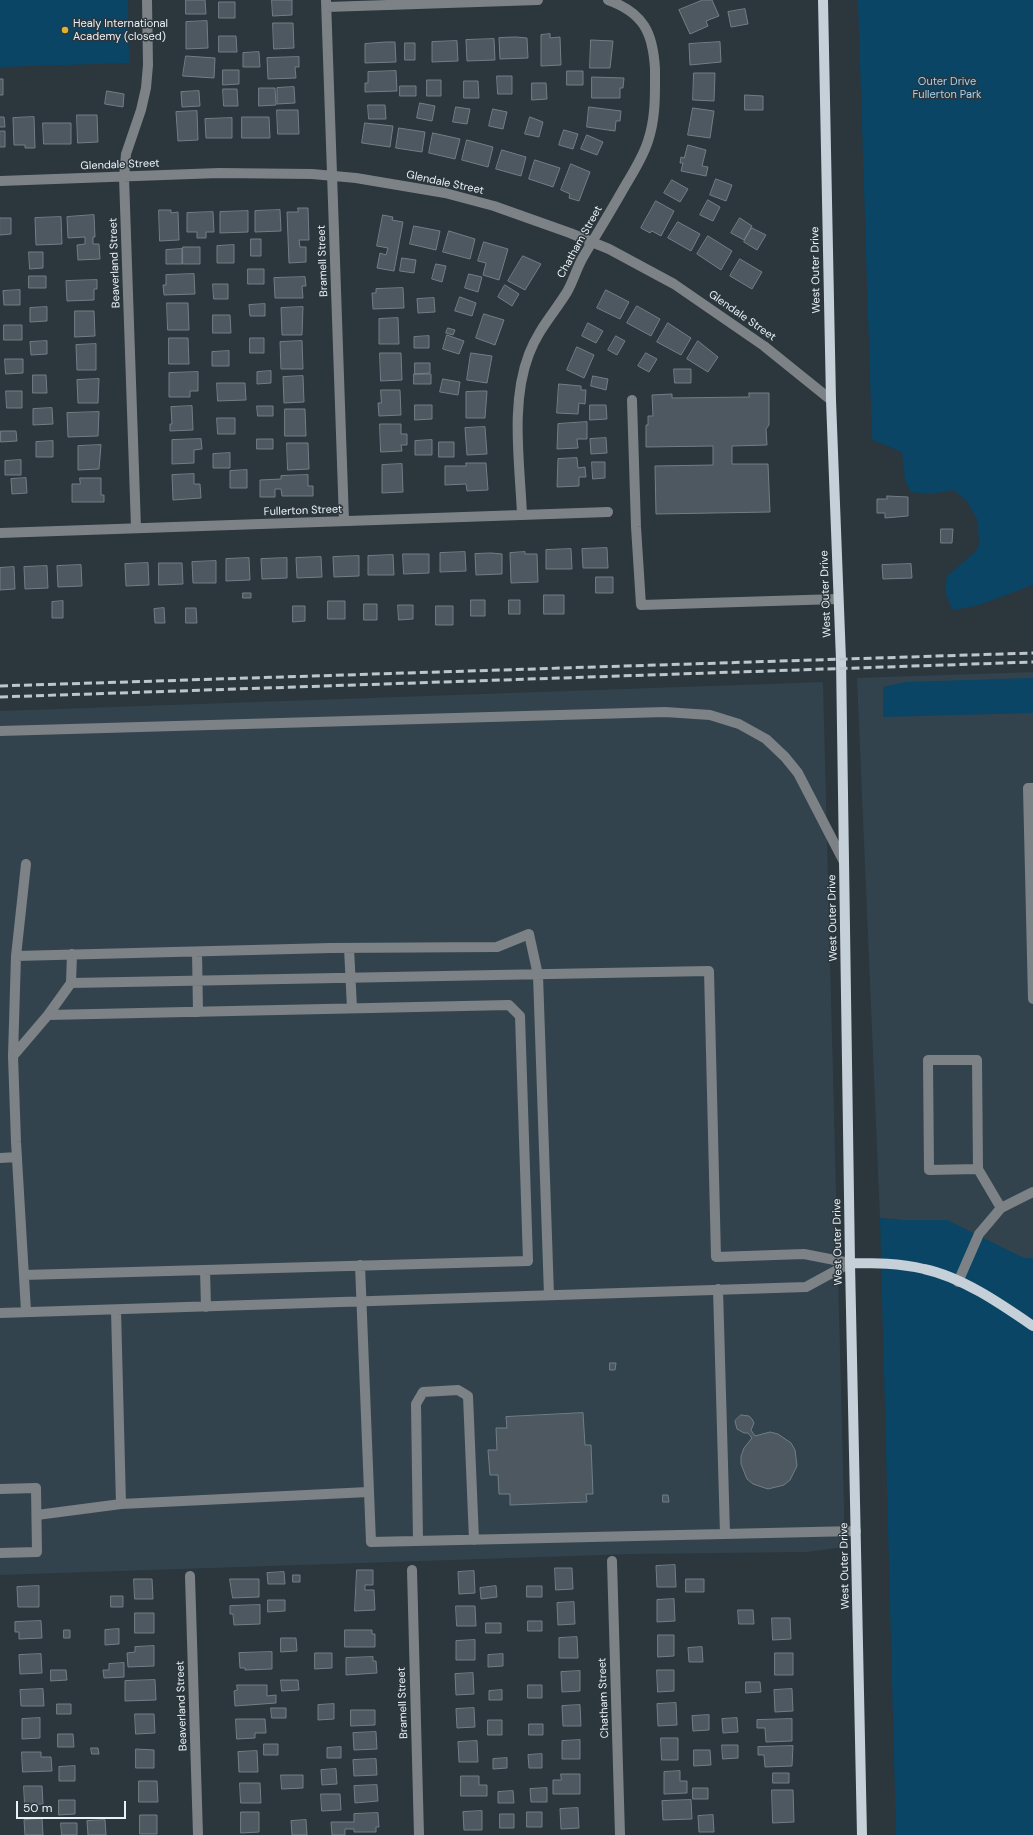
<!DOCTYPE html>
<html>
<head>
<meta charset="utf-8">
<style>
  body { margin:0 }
  #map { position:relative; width:1033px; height:1835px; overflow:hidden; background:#2b363d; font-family:"DM Sans",sans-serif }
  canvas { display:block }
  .scale { position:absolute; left:16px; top:1801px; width:110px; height:18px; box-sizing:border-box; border:2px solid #eaf1f6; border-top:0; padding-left:5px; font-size:12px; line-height:14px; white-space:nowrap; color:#eaf1f6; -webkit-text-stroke:3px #2b363d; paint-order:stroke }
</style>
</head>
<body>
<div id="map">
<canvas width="1033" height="1835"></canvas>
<div class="scale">50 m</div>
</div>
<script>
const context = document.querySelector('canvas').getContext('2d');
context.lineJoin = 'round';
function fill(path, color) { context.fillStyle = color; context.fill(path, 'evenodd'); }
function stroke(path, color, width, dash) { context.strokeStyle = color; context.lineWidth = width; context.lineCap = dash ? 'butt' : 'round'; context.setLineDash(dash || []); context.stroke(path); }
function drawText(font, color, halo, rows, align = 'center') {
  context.font = font + ' "DM Sans",sans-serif'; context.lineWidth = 3; context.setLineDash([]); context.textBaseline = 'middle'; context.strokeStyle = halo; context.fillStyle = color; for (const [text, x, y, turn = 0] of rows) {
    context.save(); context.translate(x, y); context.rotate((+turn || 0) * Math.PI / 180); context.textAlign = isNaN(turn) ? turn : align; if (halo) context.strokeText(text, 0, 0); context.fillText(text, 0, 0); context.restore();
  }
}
const built = new Path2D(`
  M1033,672v586h-9l-122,-38 -22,-2 -23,-540z
  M823,682l22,865 -38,5 -175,2 -632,21v-864z`);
const green = new Path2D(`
  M0,0h128l1,63 -129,4z
  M858,0h175v585l-57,21 -24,4 -7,-19 2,-15 28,-24 4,-7 -1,-24 -12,-21 -13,-10 -23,4 -19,-2 -6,-12 -3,-28 -30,-12z
  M1033,678v35l-150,4v-30l23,-5z
  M880,1218l22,2h45l77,38h9v577h-137z`);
const building = new Path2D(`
  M186,0h19l1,14h-20z
  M272,0h20v15l-19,1z
  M703,0h9l7,16 -13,5 2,5 -18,8 -11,-24z
  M219,2h16v16h-16z
  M745,9l3,15 -17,3 -3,-15z
  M207,21l1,27 -22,1v-27z
  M273,23h20l1,25 -20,1z
  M550,34v4l10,-1 1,28 -20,1v-31z
  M219,36h17l1,16h-18z
  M516,37l11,1 1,20 -28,1 -1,-21z
  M494,39l1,21 -28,1 -1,-21z
  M591,40l22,1 -3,27h-20z
  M457,41l1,20 -26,1v-20z
  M386,42h9l1,20 -31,1v-19z
  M720,42l1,20 -31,3 -1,-21z
  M405,43h10v17h-10z
  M259,52l1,15h-17v-14z
  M186,56l29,2 -1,20 -31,-2z
  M299,57v10h-4l1,11 -28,1 -1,-21z
  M223,70h16v14l-16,1z
  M396,71l1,20 -32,1v-9h3v-11z
  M567,71h16v14h-16z
  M694,73h21l-1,28 -21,-1z
  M497,76h15v18h-14z
  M592,77l32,1 -1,10h-3v10h-28z
  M0,79h3v16h-3z
  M427,80h14v16h-14z
  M464,81h14l1,17h-15z
  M532,83h14l1,16 -15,1z
  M400,86h16v10h-16z
  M294,87l1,16 -18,1v-16z
  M259,88h16l1,17 -17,1z
  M223,89h14l1,17h-14z
  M107,91l17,3 -1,13 -18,-3z
  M199,91l1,15 -18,1 -1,-15z
  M745,95l18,1v14h-18z
  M420,103l15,3 -3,15 -15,-3z
  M368,105h17l1,14h-17z
  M456,107l14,2 -3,15 -14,-2z
  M589,107l32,4 -1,10h-4l-1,10 -28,-4z
  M693,108l21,3 -4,27 -22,-3z
  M493,109l14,3 -4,17 -14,-3z
  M277,110h21l1,24h-21z
  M197,111l1,29 -20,1 -2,-29z
  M77,115h20l1,27 -20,1z
  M0,117h4l1,10h-5z
  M34,117l1,31h-10v-3h-11l-1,-27z
  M242,117h27l1,21h-28z
  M530,117l13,5 -4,15 -14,-3z
  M232,118v20h-26l-1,-19z
  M43,123h28v21h-27z
  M365,123l28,3 -3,21 -28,-4z
  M399,128l26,4 -3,20 -26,-4z
  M564,130l14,4 -5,15 -14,-4z
  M0,131h5v16h-5z
  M433,133l27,6 -5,20 -26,-6z
  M587,135l16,7 -6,13 -16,-6z
  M467,140l26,7 -5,20 -26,-7z
  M688,145l18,5 -4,16 6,1 -2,9 -25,-5 2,-8h-3l1,-6 3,1z
  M502,150l24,7 -5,19 -25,-7z
  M535,160l25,8 -7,19 -24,-8z
  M571,164l19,8 -11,29 -10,-3 1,-4 -9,-4z
  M716,179l16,6 -6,16 -16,-6z
  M672,180l16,9 -8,13 -16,-9z
  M708,200l12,7 -7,14 -13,-6z
  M656,201l18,10 -13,25 -9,-5 -2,2 -9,-5z
  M298,208h10l1,32h-10l1,7h6v15l-17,1 -2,-51h11z
  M159,210h12v3l7,-1 1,28 -19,1z
  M280,210l1,21 -26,1v-21z
  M248,211v21l-28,1v-21z
  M213,212l1,20h-8v6h-9v-6h-10v-19z
  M94,215l1,22h-2v7h6l1,15 -22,1 -1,-15 8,-1v-7l-17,1 -1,-21z
  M383,215l10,2 -1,3 11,2 -9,49 -17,-3 3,-15 6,2 2,-7 -11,-2z
  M61,217l1,27 -26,1 -1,-27z
  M0,218h11v16l-11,1z
  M740,218l12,8 -8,14 -13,-7z
  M678,222l22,12 -9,17 -23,-13z
  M414,226l26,5 -4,19 -26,-6z
  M752,228l14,7 -9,15 -13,-8z
  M449,231l26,8 -5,20 -27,-7z
  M708,236l24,15 -11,19 -24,-16z
  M251,239h10v17h-10z
  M484,242l24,7 -9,31 -16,-5 3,-12 -8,-2z
  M234,245v18h-17v-17z
  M183,247h17v17h-17z
  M182,249v15h-16v-14z
  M29,252h14v16l-13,1z
  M523,256l18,8 -16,26 -17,-9z
  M402,258l14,2 -2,13 -14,-2z
  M740,259l22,13 -10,17 -22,-13z
  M436,264l10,2 -4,16 -10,-3z
  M248,269h16v15h-16z
  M194,274l1,20 -31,1 -1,-10h3v-10z
  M469,274l13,3 -4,15 -13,-4z
  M29,276h17v12h-17z
  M305,277l1,9h-4l1,12h-28l-1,-20z
  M97,280v9h-3v11l-27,1 -1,-20z
  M213,284h15v15h-14z
  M505,285l14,9 -7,12 -14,-9z
  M403,288l1,20 -31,1 -1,-16h4v-4z
  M20,290v15h-16l-1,-14z
  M606,290l23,12 -9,17 -23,-11z
  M460,297l16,6 -4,13 -17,-5z
  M434,298l1,14 -17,1 -1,-14z
  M167,303h21l1,27h-21z
  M265,304v12h-15l-1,-11z
  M637,306l23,13 -9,17 -24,-13z
  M47,307v14l-17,1v-14z
  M303,307l-1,28h-20l-1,-27z
  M75,311h19l1,25 -20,1z
  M484,314l20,6 -9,25 -19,-7z
  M213,315h17l1,18h-18z
  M398,318l1,26h-20v-25z
  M588,323l15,8 -7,12 -14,-7z
  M668,323l23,15 -10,17 -24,-13z
  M4,325h18v15h-18z
  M448,328l7,2 -2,5 -7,-2z
  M447,335l17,6 -5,13 -16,-5z
  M429,336v12h-15v-11z
  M616,336l9,5 -8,14 -9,-5z
  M169,338h19l1,26h-20z
  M250,338h14v15h-14z
  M47,341v13l-16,1 -1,-13z
  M302,341l1,28h-22l-1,-27z
  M698,341l20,16 -10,15 -21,-13z
  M96,344v26h-19l-1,-25z
  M577,347l17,8 -10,23 -17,-8z
  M229,351v15h-17v-14z
  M380,353h21l1,27 -21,1z
  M471,353l21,3 -5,27 -20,-3z
  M646,353l11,6 -8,13 -11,-6z
  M5,359h18v14l-17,1z
  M415,363h15v10l-15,1z
  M674,369h17v14h-16z
  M271,371v12l-14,1v-12z
  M198,372v19h-8v6h-21v-24z
  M414,374h17v10h-17z
  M33,375h13l1,18h-14z
  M303,376l1,26 -20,1 -1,-26z
  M593,376l15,3 -2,11 -15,-4z
  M99,379l-1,24h-20l-1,-23z
  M443,379l17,3 -2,13 -18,-3z
  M217,383h28l1,17 -28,1z
  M559,384l22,2v4h5l-1,14 -6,-1 -1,11 -21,-1z
  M381,390h19l1,25 -22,1 -1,-13h3z
  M6,391h16v17h-15z
  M482,391h5l-2,27h-19v-26z
  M749,393h20v32l-3,4 1,16 -35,1v18h36l2,48 -114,2 -1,-48 58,-1v-19l-67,1v-22h2v-9h5l-1,-21 20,-1v4l77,-1z
  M415,405h17v14l-17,1z
  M590,405h16l1,14 -17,1z
  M192,406l1,24 -23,1v-7h2l-1,-17z
  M257,406h16v10h-15z
  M52,408l1,16 -20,1v-16z
  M285,409h20l1,27h-21z
  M99,412l-1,24 -30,1 -1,-24z
  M217,418h18v16h-17z
  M587,422v17h-10l1,9 -21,1 1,-25z
  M380,424h21v10h6v11h-6l1,6 -21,1z
  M485,427l2,27 -20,1 -2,-27z
  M1,431h15l1,10 -16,1z
  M606,438l1,15 -16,1 -1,-15z
  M201,439l1,10 -8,1v13l-22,1v-24z
  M257,439h16v10h-16z
  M432,440v15h-17v-14z
  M53,441v16h-17v-15z
  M439,442h15v15h-15z
  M287,443h21l1,26 -21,1z
  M101,445l-2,24 -21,1v-24z
  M230,453v15h-17v-14z
  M577,458l1,10 7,-1 1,10h-7v9l-22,1 1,-28z
  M21,460v15h-16v-14z
  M592,462h13v16l-12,1z
  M466,463h20l2,27 -21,1 -1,-7 -21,1v-19h21z
  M402,464l1,28 -21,1v-28z
  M247,470v18h-17v-17z
  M194,474v10h6l1,14 -28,2 -1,-25z
  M308,475v11h5v10h-31l-1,-7h-6v8h-15v-17l21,-1v-3z
  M26,478l1,15 -15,1 -1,-15z
  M80,478h21v17h3v7h-32v-18h8z
  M887,496l21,1v19l-23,2v-5h-8v-14h10z
  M941,529h12l-1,14h-11z
  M607,548l1,20h-25l-1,-19z
  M571,549l1,20h-26v-19z
  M465,552l1,19 -26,1v-19z
  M525,552v2h12l1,28 -27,1 -1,-30z
  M491,553l11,1v20l-26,1 -1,-21z
  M403,554h26v19l-25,1z
  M393,555l1,20h-26v-19z
  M359,556v20l-25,1 -1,-20z
  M321,557l1,20 -25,1 -1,-20z
  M249,558l1,22 -24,1v-22z
  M287,558v20l-25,1 -1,-20z
  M216,561v22h-23l-1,-21z
  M148,563l1,22 -23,1 -1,-22z
  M159,563h23l1,21 -24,1z
  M911,564l1,14 -29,1 -1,-14z
  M81,565l1,21 -24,1 -1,-21z
  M47,566l1,22 -23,1 -1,-22z
  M14,567l1,22 -15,1v-22z
  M596,577h17v16h-17z
  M243,593h8v5h-8z
  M544,595h20v19h-20z
  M471,600h14v16h-14z
  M509,600h11v14h-11z
  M63,601v17h-11v-16z
  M328,601h17v18h-17z
  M364,604h13v16h-13z
  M398,605h15v14l-14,1z
  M293,606h12v15l-12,1z
  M436,606h17v19h-17z
  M164,608l1,15h-10l-1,-14z
  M186,608h10l1,15h-11z
  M610,1363h6l-1,7h-5z
  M583,1413l2,32h6l2,49h-7l1,8 -77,3v-11h-11l-1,-19h-8l-2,-25h9l-1,-22h11l-1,-11z
  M741,1415l8,1 3,3 2,4 -3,7 4,6 15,-4 8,2 13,9 4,7 2,16 -7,14 -6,5 -16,4 -15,-5 -6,-5 -6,-15v-8l3,-8 8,-10 -4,-5h-4l-7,-4 -2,-8z
  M663,1495h5l1,7h-6z
  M675,1565l1,22h-19l-1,-21z
  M555,1568h17l1,21 -17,1z
  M357,1570h16v15h-8v5h9l1,20 -20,1z
  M474,1571l1,22 -16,1 -1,-22z
  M284,1572l1,12h-17l-1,-11z
  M293,1575h7v7h-7z
  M134,1579h18l1,20h-18z
  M230,1579h29v18l-26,1z
  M686,1579h18v13h-18z
  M39,1586v21h-21l-1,-20z
  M496,1586l1,11 -16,2 -1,-11z
  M527,1586h15v11h-15z
  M111,1596h12v11h-12z
  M674,1599l1,22 -18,1v-22z
  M268,1600h17v11l-17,1z
  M574,1602l1,22 -17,1 -1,-22z
  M260,1605v19l-26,1 -1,-11h-3v-8z
  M456,1606h19l1,20h-19z
  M738,1610h15l1,14h-15z
  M135,1613h19v20h-19z
  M772,1618h18l1,21 -18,1z
  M41,1621l1,17 -23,1v-7h-4v-10z
  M528,1621h14v10h-14z
  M486,1623h15v10h-15z
  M119,1629v15l-14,1v-15z
  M64,1630h6v8h-6z
  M345,1630h27v4h3v13h-30z
  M658,1635h16v21l-16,1z
  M577,1637l1,21h-19v-20z
  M281,1638h15l1,13 -16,1z
  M475,1640v20h-19v-19z
  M154,1646v20l-26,1 -1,-14 8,-1v-5z
  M702,1647l1,15h-14l-1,-14z
  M272,1652v17l-27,1v-2h-5l-1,-15z
  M315,1653h17v15l-17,1z
  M775,1653h18v22h-18z
  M41,1654l1,19 -22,1 -1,-19z
  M503,1654v12l-15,1v-12z
  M373,1657v4h3l1,12 -31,2v-17z
  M124,1663v14l-20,1 -1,-8h6v-6z
  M51,1670h15l1,10 -16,1z
  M657,1670h17v21l-16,1z
  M580,1671v20l-18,1 -1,-20z
  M473,1673l1,21 -18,1 -1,-21z
  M155,1680l1,20 -31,1v-20z
  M281,1680h17l1,10 -17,1z
  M746,1682h14l1,10 -15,1z
  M237,1685h30v11l9,-1v8l-41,3 -1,-15 3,-1z
  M528,1685h14v13h-14z
  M43,1689l1,17h-23l-1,-16z
  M792,1689l1,22 -18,1 -1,-22z
  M502,1690v10h-13v-9z
  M676,1703l1,22 -19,1 -1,-22z
  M57,1704h14v10h-14z
  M334,1704v15l-16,1v-15z
  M580,1705l1,21h-18l-1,-20z
  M271,1708h15v10h-14z
  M474,1708l1,19 -18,1 -1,-19z
  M351,1710h24v15l-24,1z
  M135,1714h19l1,19 -19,1z
  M709,1715v15l-16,1 -1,-15z
  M40,1718v20l-18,1v-20z
  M737,1718l1,14 -15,1 -1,-14z
  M236,1719h29l1,14h-11v5l-18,1z
  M792,1719v22l-26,1 -1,-14h-8v-8z
  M488,1720h14v15h-14z
  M529,1724h14v11h-14z
  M376,1732l1,17 -23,1 -1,-17z
  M58,1734h15l1,13h-16z
  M661,1738h17v22h-16z
  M580,1740v19h-18v-18z
  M477,1741l1,21h-19l-1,-20z
  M264,1744h14v11h-14z
  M722,1745h16v13l-15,1z
  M793,1746l-1,20 -27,1 -1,-12h-6v-8z
  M341,1747v11h-14v-10z
  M91,1748h7l1,6h-7z
  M136,1749l18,1v18h-18z
  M694,1750h16l1,15 -17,1z
  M257,1751l1,21h-19l-1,-20z
  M22,1752h19v5h10l1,14 -29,1z
  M542,1754v14h-13l-1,-13z
  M507,1758v10l-14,1v-10z
  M376,1759l1,16 -23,1 -1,-16z
  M75,1766v15h-16v-14z
  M336,1769l1,15 -15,1 -1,-15z
  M680,1771v10h7v12l-23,1v-22z
  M773,1773h16v10h-16z
  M561,1774h19v20h-27v-14h8z
  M281,1775h22v13l-21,1z
  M461,1776h18v9h8v11h-26z
  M139,1781h18l1,21h-19z
  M240,1783h20l1,20h-20z
  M377,1785l1,16 -23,2 -1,-17z
  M24,1786h18l1,18 -18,1z
  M547,1788v14h-16l-1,-13z
  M693,1788h15v11h-15z
  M772,1790h21l1,32 -21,1z
  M513,1791l1,12h-16v-11z
  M321,1794h19l1,16 -19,1z
  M59,1800h16v14l-16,1z
  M691,1800l1,19 -29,1 -1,-19z
  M578,1808l1,20 -18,1 -1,-20z
  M482,1811v19h-18l-1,-18z
  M241,1812h18v20l-18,1z
  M527,1812h15v15h-15z
  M378,1813l1,14h-3v5h-22v-3h-9v6h-13l-1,-13h23v-8z
  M500,1814h14v14h-14z
  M140,1815h17v19h-17z
  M713,1815l1,17h-15l-1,-16z
  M42,1819l1,16h-18l-1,-15z
  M105,1820l1,15h-18l-1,-14z
  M306,1820l1,15h-15l-1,-14z
  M61,1823h16v12h-15z`);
const minor = new Path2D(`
  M326,0l18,521
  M327,7l211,-7
  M0,181l219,-8 93,1 44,4 89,15 49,13 76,27 39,16 65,35 90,62 67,54
  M632,400l4,127 5,78 197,-6
  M522,515c-2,-51 -12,-112 7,-161 9,-24 25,-41 38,-62 6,-10 9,-22 15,-33 14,-24 29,-48 43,-73 9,-15 18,-29 23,-45 8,-24 7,-48 7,-72 -2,-36 -11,-56 -47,-69
  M136,528l-12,-351 2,-23 15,-44 5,-22 2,-23 -1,-65
  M0,533l608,-21
  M0,731l665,-19 45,3 29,9 27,15 19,18 13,16 46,89
  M1033,788h-5l5,211
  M349,948l3,60
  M197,952l1,60
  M16,956l315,-8 166,-1 32,-13 9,41 11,320
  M71,983l1,-29
  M13,1056l3,-100 10,-92
  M0,1158l17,-1
  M978,1169l-49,1 -1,-110h49l1,109 23,39
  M360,1265l11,277 485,-11
  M205,1270l1,37
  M24,1275l504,-14 -8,-245 -11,-11 -461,10
  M958,1282l21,-48 22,-26 32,-16
  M718,1289l7,245
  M116,1310l5,194 247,-12
  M26,1311l-10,-169 -3,-86 35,-41 23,-32 638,-12 7,286 88,-3 46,9
  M0,1313l806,-26 44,-24
  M0,1489l36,-1 1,64 -37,1
  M37,1515l84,-11
  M418,1541l-2,-137 7,-12 35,-2 10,6 6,144
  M612,1561l8,274
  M412,1570l7,265
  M190,1576l8,259`);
const major = new Path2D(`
  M823,0l8,400 10,260 9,603 12,572
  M850,1263c25,0 49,0 74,6 38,8 77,35 109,57`);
const rail = new Path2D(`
  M0,686l1033,-33
  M0,697l1033,-35`);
const markers = [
  [65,30,4,"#ddb133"]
];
const poiNames = [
  ["Healy International",73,24],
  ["Academy (closed)",73,37]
];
const parkNames = [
  ["Outer Drive",947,82],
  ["Fullerton Park",947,95]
];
const streetNames = [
  ["Glendale Street",120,165,-2],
  ["Glendale Street",445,183,12],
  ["Chatham Street",580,242,-61],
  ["Bramell Street",323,261,-92],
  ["Beaverland Street",115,263,-92],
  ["West Outer Drive",816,270,-91],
  ["Glendale Street",742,316,35],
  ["Fullerton Street",303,511,-2],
  ["West Outer Drive",826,594,-92],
  ["West Outer Drive",833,918,-91],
  ["West Outer Drive",838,1242,-91],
  ["West Outer Drive",845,1566,-91],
  ["Chatham Street",604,1698,-92],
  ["Bramell Street",403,1703,-92],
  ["Beaverland Street",182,1706,-92]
];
fill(built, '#32434d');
fill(green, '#0a4565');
fill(building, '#4d5860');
stroke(building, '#727e87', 1);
stroke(minor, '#7d8286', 10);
stroke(major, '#c5d0d8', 10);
stroke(rail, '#bec6cc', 3, [8, 4]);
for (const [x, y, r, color] of markers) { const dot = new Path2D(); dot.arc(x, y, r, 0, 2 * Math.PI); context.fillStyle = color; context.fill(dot); stroke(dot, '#2b363d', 1.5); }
drawText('11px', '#eaf1f6', '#2b363d', poiNames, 'left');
drawText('11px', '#9fd2f5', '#2b363d', parkNames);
drawText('11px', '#eaf1f6', '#2b363d', streetNames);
</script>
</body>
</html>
